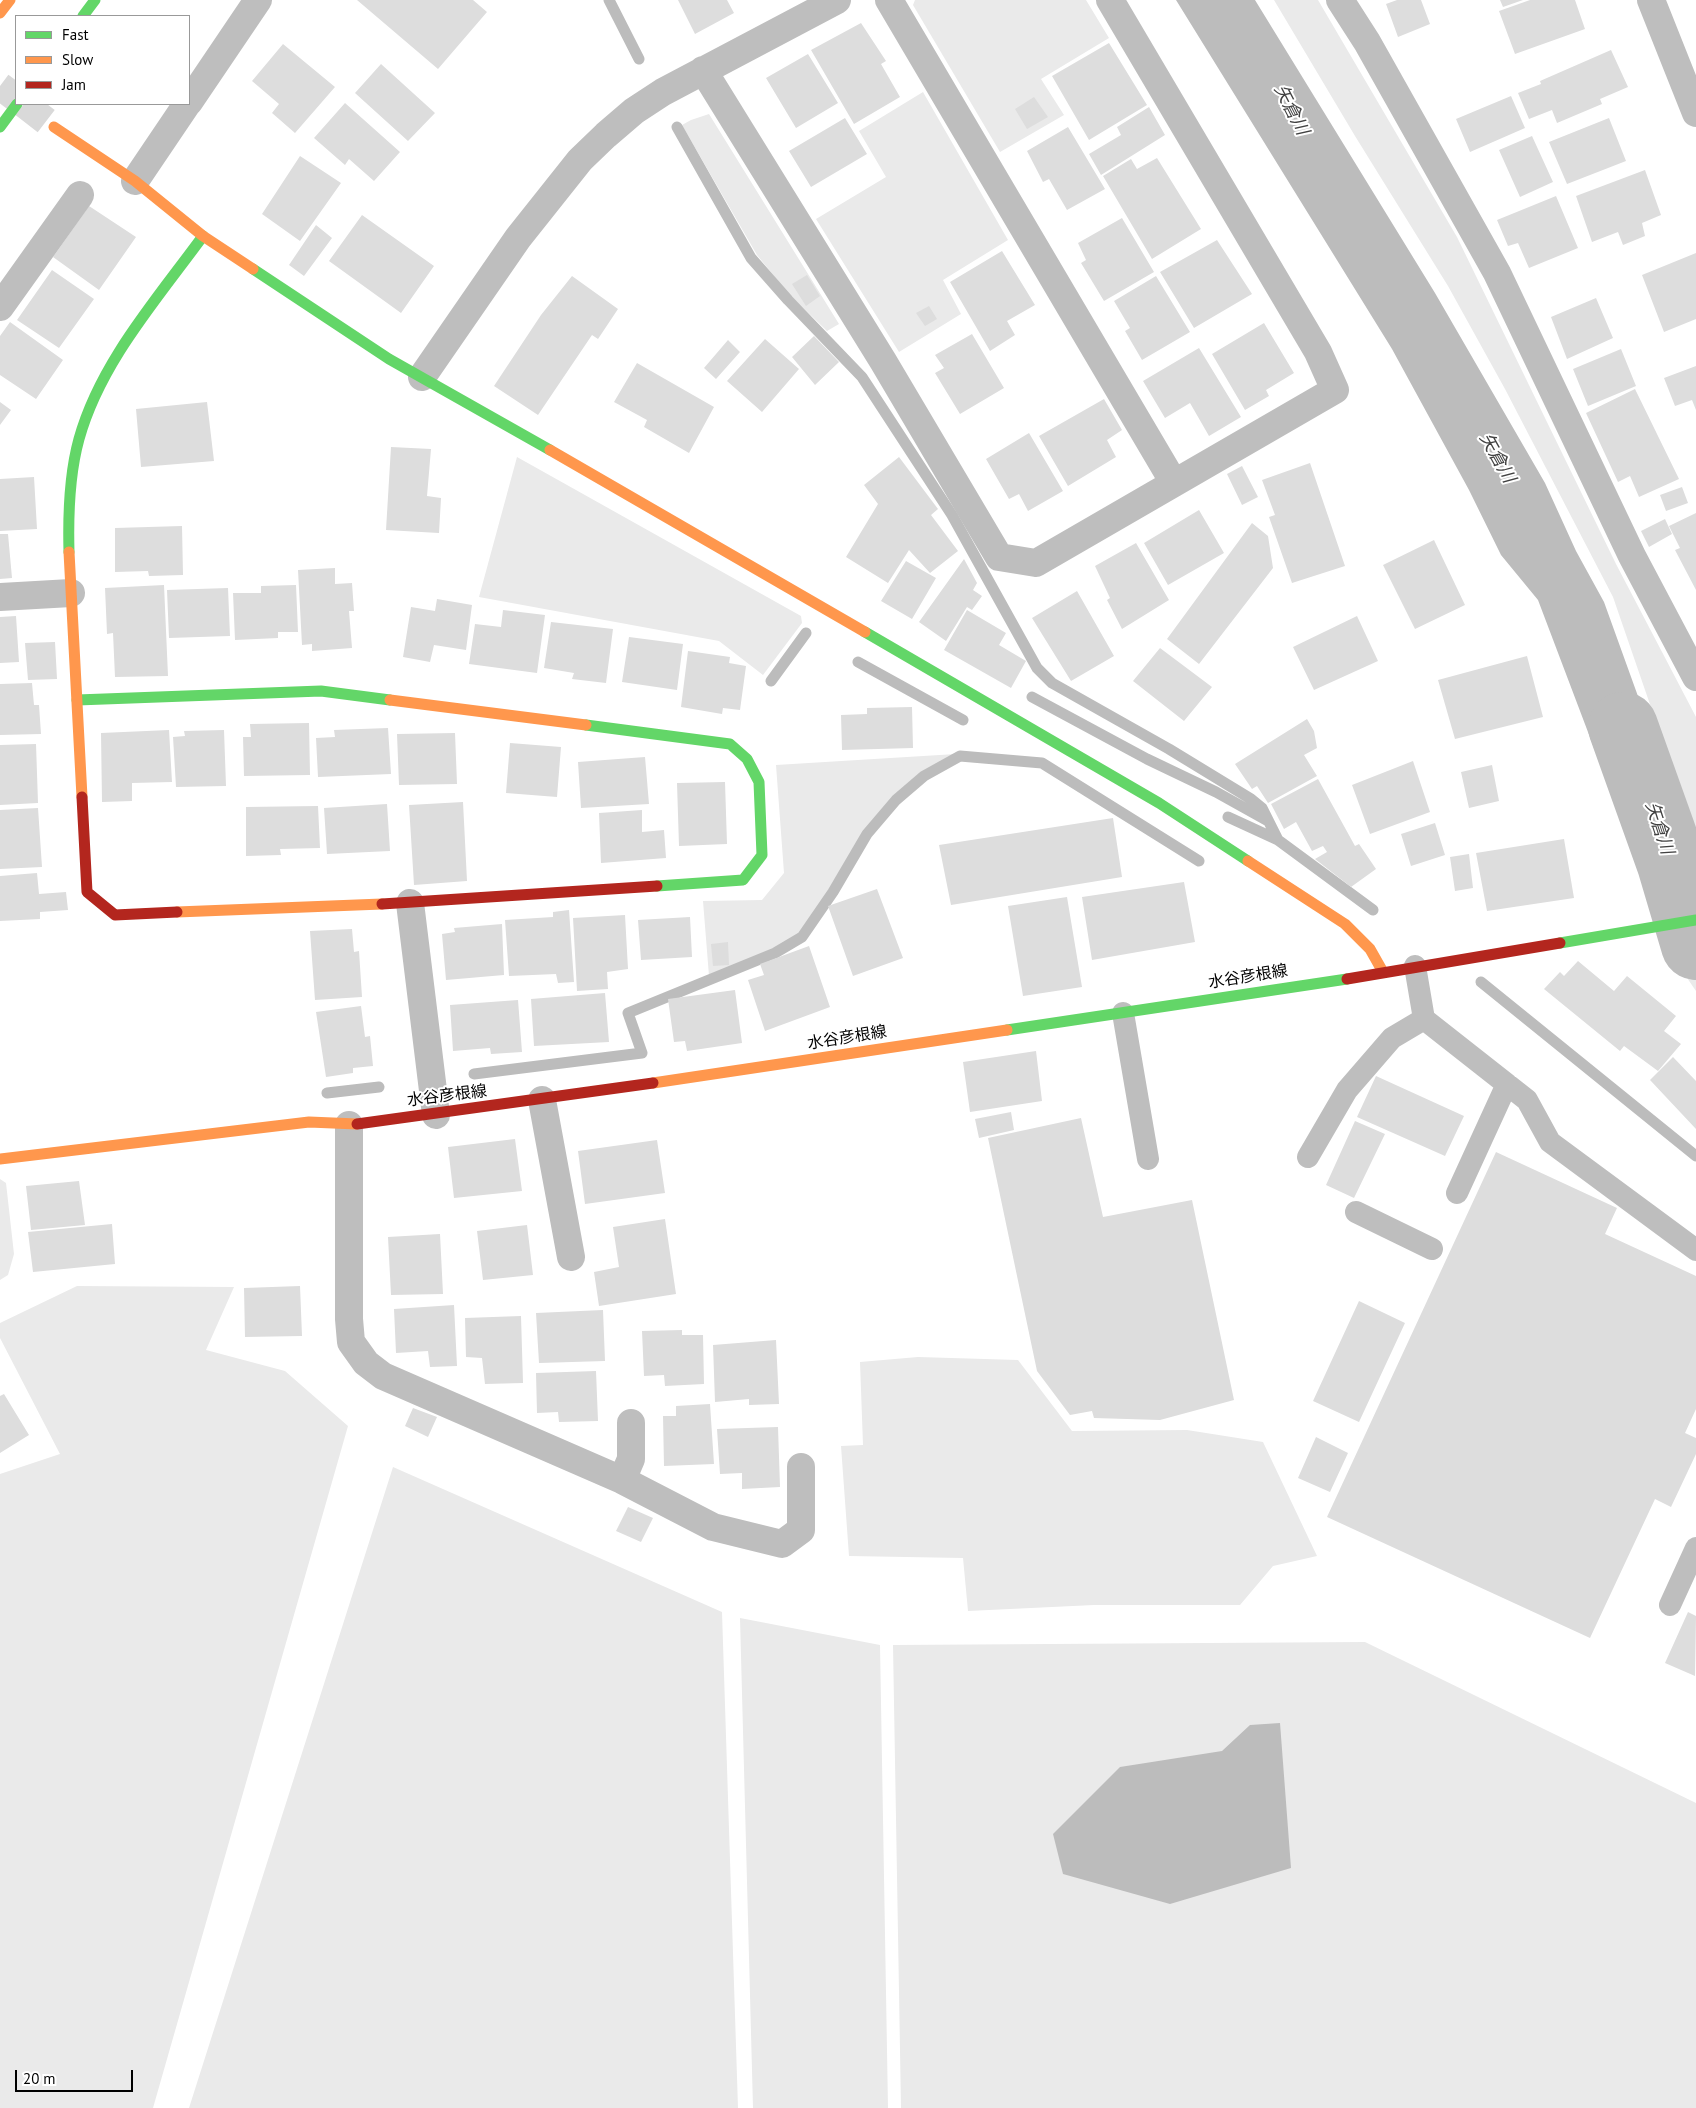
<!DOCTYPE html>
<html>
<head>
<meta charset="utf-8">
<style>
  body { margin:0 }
  #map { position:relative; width:1696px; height:2108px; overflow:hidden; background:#fff; font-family:"PT Sans",sans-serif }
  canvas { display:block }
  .legend { position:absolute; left:15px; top:15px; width:175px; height:90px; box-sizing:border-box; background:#fff; border:1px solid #999; margin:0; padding:6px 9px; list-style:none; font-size:15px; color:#000 }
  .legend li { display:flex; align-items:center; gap:10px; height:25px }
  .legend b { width:25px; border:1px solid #999 }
  .scale { position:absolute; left:15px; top:2070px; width:118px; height:22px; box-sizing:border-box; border:2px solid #000; border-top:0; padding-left:6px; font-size:15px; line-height:18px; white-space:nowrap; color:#000; -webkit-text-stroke:4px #fff; paint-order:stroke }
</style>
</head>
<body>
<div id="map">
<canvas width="1696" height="2108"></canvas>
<ul class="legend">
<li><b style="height:6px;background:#63d668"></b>Fast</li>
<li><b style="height:6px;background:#ff974d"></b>Slow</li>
<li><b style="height:6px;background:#b3261e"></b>Jam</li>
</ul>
<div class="scale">20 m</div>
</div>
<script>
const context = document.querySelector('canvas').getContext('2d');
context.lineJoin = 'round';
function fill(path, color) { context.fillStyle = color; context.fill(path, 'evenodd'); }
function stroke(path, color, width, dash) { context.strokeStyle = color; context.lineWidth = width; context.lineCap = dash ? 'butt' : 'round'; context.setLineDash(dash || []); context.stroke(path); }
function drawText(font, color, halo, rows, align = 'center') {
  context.font = font + ' "PT Sans","Noto Sans JP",sans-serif'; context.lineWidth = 4; context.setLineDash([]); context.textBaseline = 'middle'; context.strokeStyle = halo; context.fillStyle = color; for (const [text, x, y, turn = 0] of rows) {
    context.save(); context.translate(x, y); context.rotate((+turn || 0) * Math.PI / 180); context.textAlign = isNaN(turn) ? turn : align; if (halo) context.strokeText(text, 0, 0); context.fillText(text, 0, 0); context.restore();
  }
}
const green = new Path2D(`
  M915,0h171l23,38 -68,41 23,36 -64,37 -87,-147z
  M1274,0h44l139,237 159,327 80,153v121l-83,-241 -108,-208 -57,-103 -93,-150z
  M923,92l85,148 -65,40 18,34 -62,38 -83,-133 70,-42 -27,-46z
  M709,114l130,210 -12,7 -39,-38 -31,-38 -75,-130 9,-5z
  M517,457l284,159 1,7 -39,52 -44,-34 -240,-44z
  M956,754l-36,20 -28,24 -27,35 -63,100 -29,16 -64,27 -6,-75 59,-1 22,-27 -8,-108z
  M1696,973v18l-11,-16z
  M0,1179l6,4 8,71 -6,21 -8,5z
  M77,1286l157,1 -28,63 79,21 63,55 -195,682h-153v-634l60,-20 -60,-116v-15z
  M918,1357l100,3 54,71 115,-1 76,12 54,114 -44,10 -33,39h-146l-126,6 -5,-53 -114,-2 -8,-110 22,-1 -3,-83z
  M393,1467l329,145 16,496h-549z
  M740,1618l140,27 8,463h-135z
  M1365,1642l331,161v305h-795l-8,-463z`);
const water = new Path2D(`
  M1176,0h79l180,293 110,190 31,68 28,51 88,244 -87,-69 -67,-177 -37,-45 -32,-65 -77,-141z
  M1280,1723l11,145 -121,36 -107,-30 -10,-40 67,-67 102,-16 28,-26z`);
const stream = new Path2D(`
  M609,0l30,59
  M677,127l74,131 37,42 74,77 90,138 85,153 15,15 117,66 82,50 11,9 16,32 95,70
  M858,662l105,58
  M771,681l35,-48
  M1032,697l115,62 69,33 52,29
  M1228,817l50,23
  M1481,982l215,174
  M474,1074l168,-21 -14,-40 147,-60 27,-16 31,-45 34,-58 29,-34 28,-24 36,-20 82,7 157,98
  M327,1093l52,-6`);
const river = new Path2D(`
  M1623,727l49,137 24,81`);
const building = new Path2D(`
  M357,0h116l14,12 -49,57z
  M678,0h49l7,13 -39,21z
  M1397,0h24l9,24 -32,13 -12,-33z
  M1500,0h23l-20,7z
  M1530,0h45l10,29 -70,25 -16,-43z
  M861,23l25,38 -5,3 19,33 -46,27 -43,-74z
  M1109,43l38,62 -58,35 -37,-64z
  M283,44l52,43 -40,46 -23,-20 7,-9 -27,-23z
  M1611,50l17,37 -28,12 2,5 -45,19 -5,-13 -23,9 -11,-26 23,-9 -1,-3z
  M808,54l30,49 -42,25 -30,-50z
  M381,64l54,49 -27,28 -53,-48z
  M1511,96l14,32 -55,24 -14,-33z
  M1034,97l14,20 -21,12 -12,-20z
  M345,103l55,49 -26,29 -25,-22 -4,6 -31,-27z
  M1149,107l16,28 -64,40 -12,-21 32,-19 -4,-8z
  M845,118l22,36 -56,33 -22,-36z
  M1609,118l17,43 -59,23 -18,-42z
  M1068,127l37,62 -38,21 -18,-31 -6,3 -16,-31z
  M1532,136l21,46 -33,15 -21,-47z
  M300,156l41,27 -41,58 -38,-27z
  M1157,158l44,71 -49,30 -49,-83 28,-17 6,10z
  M1645,170l16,45 -19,8 3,13 -22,9 -5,-13 -26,10 -16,-46z
  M1556,196l22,52 -49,20 -11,-25 -10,3 -11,-26z
  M89,206l47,31 -37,53 -46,-33z
  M362,215l72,51 -33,47 -72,-52z
  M1122,218l32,54 -50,29 -23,-38 5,-3 -8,-17z
  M316,225l16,13 -28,38 -15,-11z
  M1217,240l35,54 -58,34 -34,-56z
  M1002,251l33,54 -28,16 8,14 -25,16 -40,-69z
  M1696,253v66l-32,13 -22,-57z
  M52,270l42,29 -35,49 -42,-28z
  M807,275l13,21 -14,10 -14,-22z
  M572,276l46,33 -20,30 -6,-4 -54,80 -44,-29 47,-71z
  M1156,276l34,56 -48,28 -17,-29 5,-3 -16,-27z
  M1596,298l17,40 -46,21 -16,-42z
  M929,306l8,13 -12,7 -9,-13z
  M10,322l53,38 -27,39 -36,-24v-39z
  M1264,323l30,50 -28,17 3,6 -24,14 -33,-56z
  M972,334l32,54 -44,26 -25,-41 9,-5 -9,-13z
  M814,336l25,26 -24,23 -23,-28z
  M765,339l34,30 -37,43 -35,-31z
  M728,340l12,12 -24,27 -12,-11z
  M1199,348l42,69 -32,19 -19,-33 -25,15 -22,-37z
  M1621,349l15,37 -48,20 -15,-37z
  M637,363l77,44 -25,46 -45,-26 3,-7 -33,-18z
  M1696,366v44l-4,-10 -17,6 -11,-28z
  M1635,389l44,90 -40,18 -9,-21 -12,6 -32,-69z
  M1104,399l18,31 -15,10 9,17 -48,29 -29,-50z
  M0,402l11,8 -11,15z
  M207,402l7,59 -73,6 -5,-58z
  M1029,433l34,58 -35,20 -9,-17 -10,5 -23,-40z
  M391,447l40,2 -4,47 14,2 -2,35 -53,-3z
  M899,457l39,52 -7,6 27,36 -28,22 -21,-23 -21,33 -42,-26 32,-53 -14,-19z
  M1310,463l35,103 -53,17 -23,-66 6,-2 -13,-35z
  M1242,466l16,31 -16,8 -15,-31z
  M34,477l3,52 -37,2v-52z
  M1682,487l6,16 -22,8 -6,-16z
  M1199,510l25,43 -56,32 -24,-42z
  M1696,513v77l-21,-40 5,-2 -11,-22z
  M1665,519l7,15 -23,13 -8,-16z
  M1252,523l16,13 5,32 -74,96 -32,-25z
  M182,526l1,49 -34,1 -1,-5 -33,1v-44z
  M0,534h8l4,44 -12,1z
  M1434,540l31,65 -50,24 -32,-64z
  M1136,543l33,57 -47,29 -15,-29 3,-2 -15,-32z
  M964,559l13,24 -4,7 9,6 -10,14 -5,-3 -21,34 -27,-19z
  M906,561l30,17 -24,41 -31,-18z
  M335,568v16l17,-1 2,28h-5l3,37 -40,3v-7l-10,1 -4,-75z
  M164,585l4,91 -53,1 -2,-44 -6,1 -2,-46z
  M296,585l2,47h-20v6l-43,2 -2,-47h28v-7z
  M228,588l2,48 -61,2 -2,-48z
  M1077,591l37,65 -43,25 -39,-63z
  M437,599l35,6 -6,45 -32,-5 -4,17 -27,-5 8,-50 24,4z
  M503,610l42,5 -8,58 -68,-9 6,-40 26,3z
  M967,610l39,23 -7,12 27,16 -15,27 -67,-38z
  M16,616l3,46 -19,1v-46z
  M1357,616l21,45 -64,29 -21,-43z
  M551,622l62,7 -7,54 -34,-4 2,-6 -30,-5z
  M629,637l54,7 -6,46 -55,-8z
  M55,642l2,37 -29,1 -3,-37z
  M1160,648l52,39 -28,34 -51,-40z
  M688,651l42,6 -1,6 17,3 -6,44 -17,-2 -1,6 -41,-7z
  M1527,656l16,61 -88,22 -17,-59z
  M32,683l2,22h5l2,29 -41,1v-51z
  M912,707l1,41 -71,2 -1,-35 26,-1v-6z
  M1307,719l7,12 3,17 -13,7 13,21 -49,27 -11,-17 -5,3 -17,-25z
  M309,723l1,52 -66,1 -1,-39h8l-1,-13z
  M388,728l3,46 -73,3 -2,-39 19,-1 -1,-7z
  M169,730l3,52 -40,1v18l-30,1 -1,-69z
  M224,730l2,56 -50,1 -3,-50 12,-1 -1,-5z
  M455,733l2,51 -58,1 -2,-51z
  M510,743l51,4 -4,50 -51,-4z
  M36,744l2,59 -38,2v-60z
  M645,757l4,47 -68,4 -3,-46z
  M1413,761l17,51 -60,22 -18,-49z
  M1492,765l7,36 -30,7 -8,-36z
  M1318,779l37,67 4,-2 17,25 -25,18 -36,-28 12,-7 -4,-6 -11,5 -16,-29 -12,7 -13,-25z
  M725,782l2,62 -48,2 -2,-63z
  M463,802l4,79 -53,4 -5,-80z
  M387,804l3,47 -63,3 -3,-46z
  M318,806l2,42 -40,1 1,6 -35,1v-49z
  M38,808l4,59 -42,2v-59z
  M642,810v22l22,-2 2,28 -65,5 -2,-50z
  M1113,818l9,59 -171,28 -12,-60z
  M1435,823l10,32 -34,11 -10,-32z
  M1564,839l10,59 -87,13 -11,-58z
  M1469,854l4,34 -18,3 -5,-34z
  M37,873l2,21 27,-2 2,18 -28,2v7l-40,2v-45z
  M1184,882l11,60 -103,18 -10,-63z
  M877,889l26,69 -50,18 -25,-70z
  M1067,897l15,90 -59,9 -15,-90z
  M569,910l5,72 -16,1 -2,-9 -47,2 -4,-56 48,-3v-5z
  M625,915l3,54 -21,3 1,17 -31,2 -4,-73z
  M690,917l2,40 -51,3 -3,-40z
  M502,924l2,51 -58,5 -4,-46 13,-2 -1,-4z
  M352,929l2,23 5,-1 3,46 -47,3 -5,-69z
  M728,942l1,23 -16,1 -2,-22z
  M809,946l21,61 -65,24 -17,-51 16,-5 -4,-11z
  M1578,961l36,30 13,-15 49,40 -12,15 17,13 -23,27 -34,-25 -4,5 -76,-62 16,-17 4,4z
  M735,990l7,53 -55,8 -2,-10 -11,1 -6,-43z
  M605,993l4,49 -75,4 -3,-47z
  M518,1000l4,52 -31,2 -1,-6 -37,3 -3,-46z
  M361,1006l4,31 5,-1 3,30 -20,2v5l-27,4 -10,-65z
  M1036,1051l6,50 -72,11 -7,-50z
  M1673,1057l23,24v48l-46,-49z
  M1376,1076l88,40 -19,40 -88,-39z
  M1011,1112l3,18 -35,8 -4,-19z
  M1081,1118l22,99 89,-17 42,200 -74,20 -66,-2 -2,-7 -22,4 -33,-44 -49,-233z
  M1355,1121l30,13 -31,64 -28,-13z
  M515,1139l7,52 -68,7 -6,-51z
  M657,1140l8,53 -80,11 -7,-53z
  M1496,1152l121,56 -12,26 91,42v133l-11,24 11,5v16l-25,53 -16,-8 -65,139 -263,-121z
  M79,1181l6,44 -54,5 -5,-44z
  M665,1219l11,75 -77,12 -5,-34 25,-5 -6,-40z
  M112,1224l3,40 -82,8 -5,-40z
  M527,1225l6,50 -50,5 -6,-49z
  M440,1234l3,60 -52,1 -3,-58z
  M300,1286l2,50 -57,1 -1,-49z
  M1359,1301l46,22 -46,99 -46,-21z
  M454,1305l3,61 -27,1 -2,-16 -32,2 -2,-44z
  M603,1310l2,51 -66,2 -3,-50z
  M521,1316l2,67 -38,1 -3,-26 -16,-1 -1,-39z
  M682,1330v5h21l1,49 -39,2 -1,-11 -20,1 -2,-45z
  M776,1340l3,64 -30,1v-6l-34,3 -2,-57z
  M596,1371l2,50 -39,1 -1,-10 -21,1 -1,-40z
  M4,1394l25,41 -29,18v-57z
  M710,1404l4,60 -50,2 -1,-50h13v-10z
  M413,1408l24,9 -9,20 -23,-11z
  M778,1427l2,60 -38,2v-16l-22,1 -3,-45z
  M1316,1437l32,16 -18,39 -32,-14z
  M628,1507l25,11 -12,24 -25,-11z
  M1688,1612l8,4 -1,60 -30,-13z`);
const secondaryTunnel = new Path2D(`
  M0,86l16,12
  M24,104l30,23`);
const lane = new Path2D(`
  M1415,966l9,53 103,81 23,42 146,108
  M1123,1013l25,146
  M1308,1157l39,-67 45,-52 32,-19
  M1457,1193l50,-109
  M1356,1212l76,37
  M1670,1605l26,-57`);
const street = new Path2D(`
  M889,0l285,483
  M1340,0l27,42 130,231 135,283 64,121
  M1651,0l45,113
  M703,70l180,291 116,196 37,6 299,-173 -17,-38 -208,-352
  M189,102l69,-102
  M135,181l52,-77
  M0,307l80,-112
  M422,377l96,-139 62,-78 26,-25 28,-24 29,-19 174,-92
  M0,597l71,-4
  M410,903l26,212
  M542,1100l29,157
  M349,1125v194l2,23 15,21 17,13 239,104 91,47 69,17 19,-14v-63
  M622,1480l9,-21v-36`);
const fast = new Path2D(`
  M83,16l12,-16
  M0,127l17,-23
  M253,269l136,90 161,91
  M69,552c-1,-37 0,-77 10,-113 21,-76 78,-140 124,-203
  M865,632l294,171 89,58
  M77,700l244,-9 69,9
  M586,725l144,19 17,15 12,23 3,73 -19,25 -86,6
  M1560,943l136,-23
  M1007,1030l340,-51`);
const slow = new Path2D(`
  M0,13l10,-13
  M54,127l81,54 68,55 50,33
  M550,450l315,182
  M69,552l13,245
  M390,700l196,25
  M1248,861l97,63 25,25 13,23
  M177,912l205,-8
  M653,1083l354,-53
  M0,1159l309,-37 48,2`);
const jam = new Path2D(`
  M82,797l5,95 28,23 62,-3
  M382,904l275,-18
  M1347,979l213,-36
  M357,1124l296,-41`);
const streetNames = [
  ["水谷彦根線",1248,977,-9],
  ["水谷彦根線",847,1038,-9],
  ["水谷彦根線",447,1096,-7]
];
const waterNames = [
  ["矢倉川",1291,110,63],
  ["矢倉川",1497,458,61],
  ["矢倉川",1659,828,72]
];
fill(green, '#eaeaea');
fill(water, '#bcbcbc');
stroke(stream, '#bcbcbc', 11);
stroke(river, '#bcbcbc', 70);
fill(building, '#ddd');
stroke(secondaryTunnel, '#d9d9d9', 28, [28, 14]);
stroke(lane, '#bebebe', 22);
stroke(street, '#bebebe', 28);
stroke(fast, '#63d668', 11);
stroke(slow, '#ff974d', 11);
stroke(jam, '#b3261e', 11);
drawText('16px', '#000', '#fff', streetNames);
drawText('italic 18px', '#414141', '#fff', waterNames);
</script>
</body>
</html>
